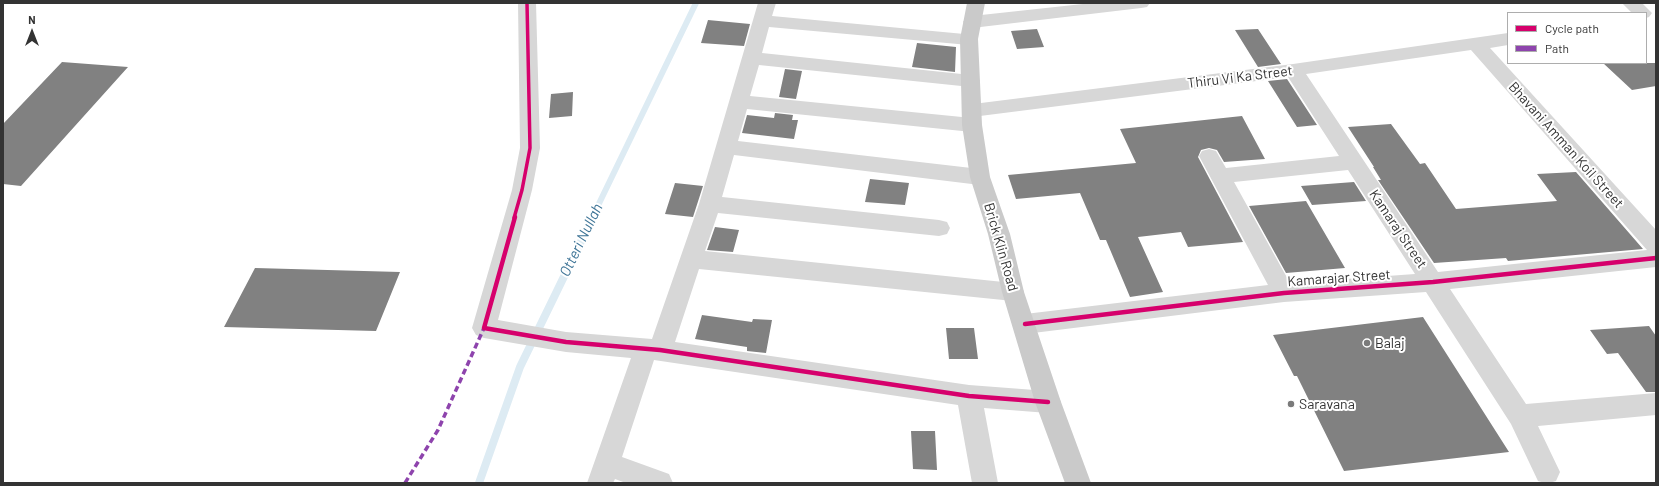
<!DOCTYPE html>
<html>
<head>
<meta charset="utf-8">
<style>
  body { margin:0 }
  #map { position:relative; width:1659px; height:486px; overflow:hidden; background:#fff; font-family:Barlow,sans-serif }
  canvas { display:block }
  .frame { position:absolute; inset:0; border:4px solid #333; pointer-events:none }
  .legend { position:absolute; left:1507px; top:12px; width:140px; height:52px; box-sizing:border-box; background:#fff; border:1px solid #adadad; margin:0; padding:5px 7px; list-style:none; font-size:12px; color:#333 }
  .legend li { display:flex; align-items:center; gap:8px; height:20px }
  .legend b { width:20px; border:1px solid #adadad }
  .north { position:absolute; left:12px; top:12px; width:40px; height:40px; -webkit-text-stroke:3px #fff; paint-order:stroke; rotate:0deg; font-size:11px; font-weight:700; line-height:16px; text-align:center; color:#333 }
  .north::after { content:''; display:block; margin:auto; width:14px; height:18px; background:#333; clip-path:polygon(50% 0,100% 100%,50% 72%,0 100%) }
</style>
</head>
<body>
<div id="map">
<canvas width="1659" height="486"></canvas>
<div class="frame"></div>
<ul class="legend">
<li><b style="height:5px;background:#d6006c"></b>Cycle path</li>
<li><b style="height:5px;background:#8e44ad"></b>Path</li>
</ul>
<div class="north">N</div>
</div>
<script>
const context = document.querySelector('canvas').getContext('2d');
context.lineJoin = 'round';
function stroke(path, color, width, dash) { context.strokeStyle = color; context.lineWidth = width; context.lineCap = dash ? 'butt' : 'round'; context.setLineDash(dash || []); context.stroke(path); }
function fill(path, color) { context.fillStyle = color; context.fill(path, 'evenodd'); }
function drawText(font, color, halo, rows, align = 'center') {
  context.font = font + ' Barlow,sans-serif'; context.lineWidth = 4; context.setLineDash([]); context.textBaseline = 'middle'; context.strokeStyle = halo; context.fillStyle = color; for (const [text, x, y, turn = 0] of rows) {
    context.save(); context.translate(x, y); context.rotate((+turn || 0) * Math.PI / 180); context.textAlign = isNaN(turn) ? turn : align; if (halo) context.strokeText(text, 0, 0); context.fillText(text, 0, 0); context.restore();
  }
}
const streamFar1 = new Path2D(`
  M592,218l104,-215`);
const stream = new Path2D(`
  M479,483l41,-116 73,-150`);
const building = new Path2D(`
  M708,20l42,4 -6,22 -43,-3z
  M1037,29l7,18 -27,2 -6,-18z
  M1258,29l23,35 -23,3 -23,-37z
  M917,43l39,4 -1,25 -43,-5z
  M62,62l66,5 -107,119 -18,-2v-60z
  M1603,63h53v23l-24,4z
  M785,69l17,2 -6,28 -17,-2z
  M1287,79l30,46 -20,2 -29,-46z
  M573,92l-1,24 -23,2 2,-24z
  M775,113l18,2 -1,5h6l-4,19 -52,-6 5,-18 27,3z
  M1242,116l23,43 -41,3 -7,-12 -8,-2 -8,2 -3,7 45,85 -55,5 -7,-15 -43,5 25,55 -33,5 -24,-57h-6l-20,-47 -64,6 -8,-24 128,-12 -16,-34z
  M1391,124l29,40 5,-1 31,46 101,-8 -20,-27 39,-2 67,77 -135,12 -2,-3 -72,5 -56,-83h3l-8,-13h1l-26,-40z
  M870,179l39,4 -4,22 -40,-3z
  M1354,182l12,19 -54,4 -11,-19z
  M675,183l28,3 -10,31 -28,-3z
  M1306,201l39,67 -59,5 -37,-67z
  M715,227l24,3 -6,22 -26,-2z
  M255,268l145,4 -24,59 -152,-4z
  M702,315l50,7 1,-3 19,1 -6,33 -19,-2v-4l-52,-8z
  M1423,317l86,135 -165,19 -47,-95h-3l-21,-41z
  M1649,326l7,10v56h-10l-28,-39 -11,1 -17,-24z
  M946,328h28l4,31h-29z
  M911,431h24l2,39 -24,-1z`);
const minor = new Path2D(`
  M518,3h18l4,145 -8,42 -34,130 68,12 86,7 47,-135 59,-201h18l-4,13 203,19 3,4 -3,4 -6,2 -200,-18 -7,26 209,22 7,1 2,5 -2,5 -7,1 -212,-22 -9,31 222,22 7,2 3,5 -3,5 -7,2 -225,-23 -9,32 242,28 7,3 3,5 -3,5 -7,3 -246,-30 -12,42 217,23 8,2 3,6 -3,6 -8,2 -221,-23 -13,38 308,32 8,2 3,7 -3,7 -8,2 -314,-32 -24,73 294,43 79,6 9,3 4,8 -4,8 -9,3 -64,-5 14,75h-26l-14,-78 -304,-45 -32,97 47,17 4,9h-47l-11,-4 -2,4h-26l44,-125 -65,-6 -82,-14 -8,-3 -4,-7 40,-138 8,-42z
  M1092,3h58l-3,4 -6,1 -169,20 -6,-2 -3,-4 3,-4 6,-2z
  M1622,3h20l10,10 -3,4 -3,1v-5h-14z
  M1508,33v12l-18,3 166,182v37l-206,22 76,115 130,-11v22l-118,11 22,46 -4,9c-7,2 -11,2 -18,0l-27,-57 -85,-132 -142,10 -259,32 -8,-3 -4,-7 4,-7 8,-3 243,-29 -69,-129 3,-5 7,-2 7,2 10,17 113,-12 -51,-79 -316,40 -7,-2 -3,-5 3,-5 328,-41zM1471,50l176,200 -209,22 -132,-198zM1348,170l67,104 -125,9 -56,-101z`);
const primary = new Path2D(`
  M967,3h18l-7,36 4,86 8,52 20,57 14,58 37,110 30,81h-26l-30,-81 -33,-110 -14,-58 -18,-57 -8,-52 -2,-86z`);
const quiet = new Path2D(`
  M405,483l33,-53 46,-102`);
const cyclewayFar1 = new Path2D(`
  M514,218l8,-28 8,-42 -3,-145`);
const cycleway = new Path2D(`
  M515,217l-31,111 82,14 94,8 309,46 79,6
  M1025,324l259,-31 149,-11 223,-24`);
const markers = [
  [1367,343,4,"#7a7a7a"],
  [1291,404,4,"#7a7a7a"]
];
const streetNames = [
  ["Thiru Vi Ka Street",1240,77,-7],
  ["Bhavani Amman Koil Street",1566,145,48],
  ["Kamaraj Street",1398,229,56],
  ["Brick Klin Road",1001,247,74],
  ["Kamarajar Street",1339,278,-4]
];
const poiNames = [
  ["Balaj",1375,343],
  ["Saravana",1299,404]
];
const waterNames = [
  ["Otteri Nullah",581,240,-64]
];
stroke(streamFar1, '#ddebf3', 6);
stroke(stream, '#ddebf3', 8);
fill(building, '#818181');
fill(minor, '#d7d7d7');
fill(primary, '#cacaca');
stroke(quiet, '#8e44ad', 3.5, [6, 3.5]);
stroke(cyclewayFar1, '#d6006c', 3.5);
stroke(cycleway, '#d6006c', 4.5);
for (const [x, y, r, color] of markers) { const dot = new Path2D(); dot.arc(x, y, r, 0, 2 * Math.PI); context.fillStyle = color; context.fill(dot); stroke(dot, '#fff', 1.5); }
drawText('14px', '#333', '#fff', streetNames);
drawText('14px', '#333', '#fff', poiNames, 'left');
drawText('italic 15px', '#3f7597', '#fff', waterNames);
</script>
</body>
</html>
